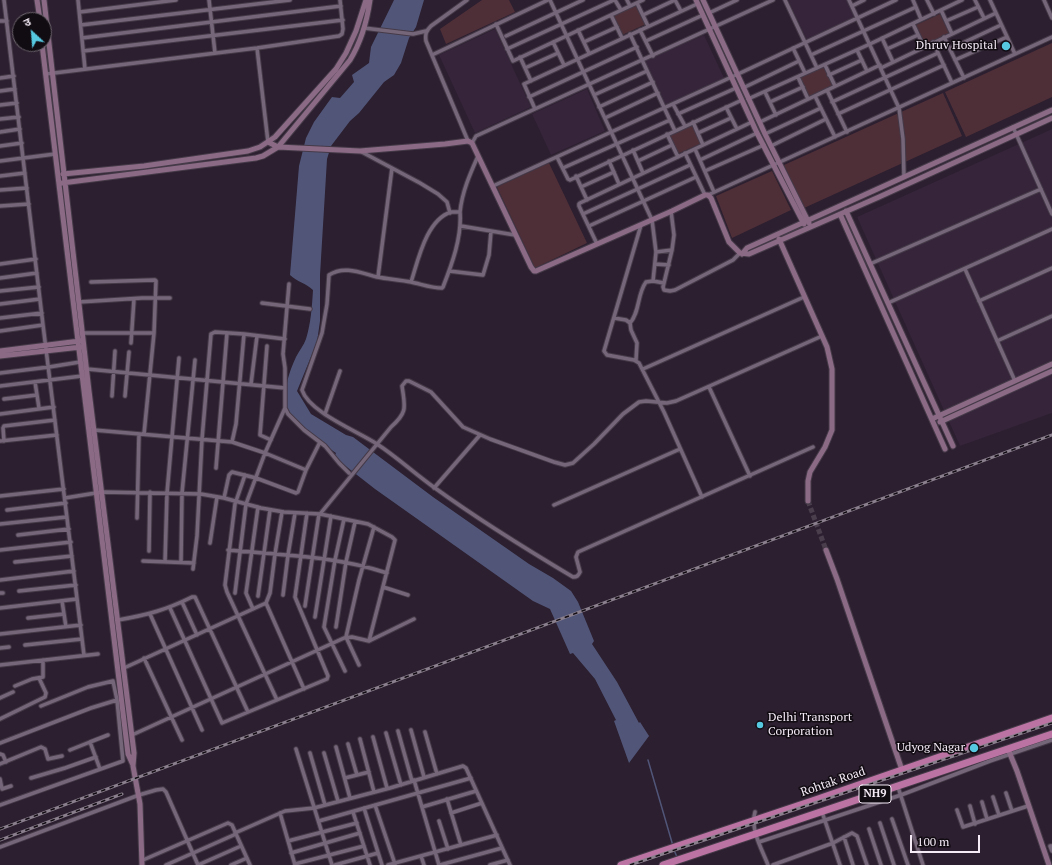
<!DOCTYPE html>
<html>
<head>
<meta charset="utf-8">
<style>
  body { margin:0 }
  #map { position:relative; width:1052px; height:865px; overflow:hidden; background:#2c1f2f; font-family:"PT Serif","Noto Sans Devanagari",serif }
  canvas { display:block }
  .north { position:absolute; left:12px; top:12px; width:40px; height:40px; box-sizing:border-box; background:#110b12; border:1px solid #6c656d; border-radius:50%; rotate:334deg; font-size:11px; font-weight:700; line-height:16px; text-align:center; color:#f4ebf6 }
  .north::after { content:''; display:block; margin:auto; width:14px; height:18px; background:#56c9e1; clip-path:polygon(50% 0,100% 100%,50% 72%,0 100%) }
  .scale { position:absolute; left:910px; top:835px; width:70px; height:18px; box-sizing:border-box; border:2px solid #f4ebf6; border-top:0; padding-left:5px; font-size:12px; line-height:14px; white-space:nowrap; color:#f4ebf6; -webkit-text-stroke:3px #110b12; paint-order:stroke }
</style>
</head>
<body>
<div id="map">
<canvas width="1052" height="865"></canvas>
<div class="north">उ</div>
<div class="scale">100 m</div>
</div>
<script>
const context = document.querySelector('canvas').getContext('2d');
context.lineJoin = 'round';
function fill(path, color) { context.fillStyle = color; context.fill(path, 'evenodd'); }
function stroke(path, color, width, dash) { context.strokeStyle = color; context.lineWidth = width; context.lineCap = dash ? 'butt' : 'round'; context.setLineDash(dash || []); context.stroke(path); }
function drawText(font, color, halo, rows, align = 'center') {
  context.font = font + ' "PT Serif",serif'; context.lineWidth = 3; context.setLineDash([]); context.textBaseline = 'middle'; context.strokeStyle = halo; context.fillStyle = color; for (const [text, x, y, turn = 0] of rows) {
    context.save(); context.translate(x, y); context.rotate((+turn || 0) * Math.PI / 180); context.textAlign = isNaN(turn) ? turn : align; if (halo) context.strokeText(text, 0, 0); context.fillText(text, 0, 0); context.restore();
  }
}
const built = new Path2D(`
  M788,0h59l8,18 -48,22z
  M495,29l36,78 -56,26 -36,-78z
  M704,35l20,43 -59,28 -21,-45z
  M587,89l18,42 -54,24 -19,-41z
  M1052,129v284l-92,33 -103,-229z`);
const green = new Path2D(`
  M482,0h27l6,12 -69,32 -6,-15z
  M637,4l9,20 -24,11 -9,-19z
  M940,14l9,19 -24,12 -9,-20z
  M1052,43v54l-86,40 -21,-45z
  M824,66l9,20 -24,11 -9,-20z
  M943,93l19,43 -158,72 -20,-43z
  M693,124l9,19 -25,11 -9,-19z
  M549,163l38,80 -52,25 -38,-81z
  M772,171l19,39 -59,28 -16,-42z`);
const water = new Path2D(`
  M394,0h30l-8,27 -7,11 -8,25 -7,12 -10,7 -25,31 -9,8 -19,25 -4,13 -7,116v46l-3,21 -20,49 14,23 35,21 7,2 80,60 96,67 24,14 18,13 7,11 16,39 -2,3 25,38 22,41 1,-1 9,14 -20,27 -15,-42 2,-1 -21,-41 -22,-26 -3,1 -20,-45 -17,-8 -158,-112 -41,-32 2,-4c-12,-9 -43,-29 -48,-42 -7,-16 1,-39 8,-54 3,-6 8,-12 10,-18 5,-16 6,-33 7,-49 -7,-7 -16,-8 -23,-15l9,-109 7,-28 8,-16 18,-25 8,1 14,-16 -2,-7 17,-12 2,-16z`);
const stream = new Path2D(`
  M648,760l25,86
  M674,850l3,7`);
const secondaryTunnel = new Path2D(`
  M808,501l18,49`);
const street = new Path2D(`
  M4,0l39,325 41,330
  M78,0l7,69
  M209,0l6,53
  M467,0l-36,26c-5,5 -6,8 -5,15l42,100
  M550,0l102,220 4,32 16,-2
  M615,0l6,10
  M627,0l3,6
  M675,0l6,11
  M785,0l32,68
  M849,0l50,108 4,31 1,38
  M913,0l8,19
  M927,0l7,14
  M975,0l9,18
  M990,0l25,54
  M1044,0l8,18
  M637,3l11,23
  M852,6l12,-6
  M941,10l11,24
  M80,12l96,-12
  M709,13l28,-13
  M611,15l11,23
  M643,15l32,-15
  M0,21h7
  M946,21l32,-14
  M496,24l17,37 130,-61
  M913,24l11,23
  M81,25l209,-25
  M364,28l49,6 13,-3
  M578,30l11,23
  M640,30l13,26
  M630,34l45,97
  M506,36l77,-36
  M944,37l20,41
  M82,38l259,-32
  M882,38l11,24
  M646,41l57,-26
  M553,42l11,23
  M584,42l33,-15
  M933,42l19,41
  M257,48l11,94
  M793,48l12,25
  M507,49l107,-49
  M887,49l31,-14
  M950,49l51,-24
  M857,50l10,21
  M83,51l260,-31
  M432,55l116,-55
  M811,55l105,-48
  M520,57l11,24
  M955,60l52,-23
  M825,65l10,21
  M525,68l33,-15
  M881,68l115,-55
  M46,74l211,-26 82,-12 3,-2 1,-5 -3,-29
  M829,75l33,-15
  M798,77l10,22
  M0,78l14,-2
  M743,88l56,-27
  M827,90l20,42
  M0,91l15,-2
  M765,92l11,23
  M594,95l53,-24
  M815,96l20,41
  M529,97l108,-50
  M748,99l122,-55 92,-44
  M770,102l33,-15
  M832,102l106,-49
  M673,104l12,22
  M0,105l17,-2
  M599,107l54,-25
  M726,107l11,22
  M535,109l-11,-25 173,-80
  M678,114l58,-26
  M838,114l106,-49
  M605,118l53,-25
  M0,119l19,-2
  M693,122l10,23
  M760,122l120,-57
  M1013,127l39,87
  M0,132l20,-3
  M698,133l33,-15
  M667,134l11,23
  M765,134l56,-26
  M472,143l4,-7 297,-136
  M0,146l22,-3
  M771,146l55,-27
  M695,149l19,43
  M633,150l10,23
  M360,151l60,32 18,11 9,8 3,11
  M685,153l20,42
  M557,157l11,22 2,1 172,-80
  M700,160l57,-27
  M0,161l55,-7
  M609,161l10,23
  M638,161l34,-16
  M563,168l107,-48
  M705,171l59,-26
  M0,176l25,-3
  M576,176l11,24
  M493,186l243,-111 160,-75
  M581,187l33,-15
  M0,190l27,-2
  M708,195l344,-158
  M0,206l29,-2
  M671,211l3,24 -2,15 -9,37 1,3 6,1 5,-1 58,-30 7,-7
  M460,212c2,25 -8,52 -17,75l-1,1c-11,0 -21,-4 -31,-6 -11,-2 -23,-3 -34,-5 -16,-4 -33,-12 -48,-2l-2,29 -5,29 -20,57c7,22 55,41 75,54 20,13 38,30 58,44 44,32 91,61 138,89 4,0 5,-1 7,-5l-4,-15 2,-5 235,-105
  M583,214l107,-49
  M641,225l-37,126 3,4 27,5 5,3 25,49 38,85
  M461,226l54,9
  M589,226l107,-49
  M597,244l-18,-38v-2l1,-1 172,-81
  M0,264l36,-5
  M655,264l14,1
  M870,264l171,-75
  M965,269l50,112
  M449,271l34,4 6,-20 2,-24
  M378,277l14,-109
  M0,278l37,-5
  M653,281l3,-29
  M91,282l64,-2 1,1 -2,52 -10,101
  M411,282c7,-21 15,-62 40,-70 2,0 6,0 9,0 2,-20 10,-38 18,-56
  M0,291l39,-4
  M979,301l73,-33
  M79,302l63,-4h28
  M262,303l48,6
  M888,303l164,-74
  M0,304l40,-5
  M0,318l42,-5
  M614,318l12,2 4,3 1,7 6,13 -1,17
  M630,323c10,-11 7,-29 16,-41l7,-1 11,2
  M0,331l43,-6
  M83,333h71
  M997,341l55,-25
  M131,343l3,-44
  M267,346l-7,89 11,5
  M87,369l198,19v20l3,6 16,16 21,16 14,17 10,10
  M643,369l161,-72
  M0,373l49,-6 31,-5
  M35,382l4,26
  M251,384l6,-48
  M0,386l82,-10
  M709,387l41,89
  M285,388v-20l-2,-14 6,-70
  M112,396l3,-45
  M125,396l4,-44
  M4,399l33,-4
  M0,414l54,-7
  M325,414l15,-43
  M94,430l138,12 33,11 41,17 14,-28
  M0,441l57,-6
  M4,441l-1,-13 1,-2 51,-6
  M232,442l4,-18 8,-90
  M216,468l11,-135
  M245,475l-10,29 -10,81 2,7 50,108
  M434,488l46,-53
  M0,496l64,-7
  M65,498l37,-6 99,2 23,4 37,10 23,4 36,2 48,10 24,13 3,3 -26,101
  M224,498l5,-23 3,-3 24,6 40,15 2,-1 8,-22
  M554,505l126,-56
  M7,510l59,-7
  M320,514l71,-87c17,-15 14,-20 11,-41l4,-5h3l22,11 32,35 27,12 64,23 11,3 8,-2 21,-19 29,-30 16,-12 7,-1 21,2 9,-2 146,-65
  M137,518l2,-84
  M344,519l-9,41 -11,67 21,44
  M0,524l67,-7
  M18,535l51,-6
  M210,543l7,-46
  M0,550l71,-8
  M228,550c54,5 108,6 159,23
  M149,551l1,-59
  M143,561l51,2
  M15,562l57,-6
  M165,562l2,-69 12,-135
  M181,562l1,-69 13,-133
  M193,569l4,-33 5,-97 9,-105 4,-2 29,2 41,5
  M0,580l74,-9
  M383,587l25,8
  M19,591l57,-6
  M0,593h3
  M235,593l11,-89 19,-51 20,-45
  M283,595l5,-40 7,-42
  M258,596l12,-86
  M62,601l4,26
  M182,602l15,33
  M266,603l4,-10 5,-39 7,-42
  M305,606l14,-92
  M0,608l77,-9
  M170,608l52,115 105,-44 1,-3 -33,-79 12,-84
  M253,609l-7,-16 12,-86
  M150,614l52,116
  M315,617l16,-101
  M28,618l36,-4
  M118,620c29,-5 48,-10 74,-23h3l53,115
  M336,627l10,-65 9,-40
  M0,634l81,-9
  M25,645l57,-6
  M0,648l9,-1
  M144,658l38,82
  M0,665l98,-11
  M359,665l-13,-28 13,-57 15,-53
  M124,668l142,-65 38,86
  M15,686l17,-7 11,-2v-17
  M0,698l13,-6
  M0,719l45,-22 1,-4 -7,-15
  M411,730l13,47
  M398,731l14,50
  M425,732l12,42
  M386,733l15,52
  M132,735l212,-97 8,-1 17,4 45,-22
  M373,737l14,51
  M360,739l14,53
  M90,742l18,-7
  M0,743l91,-35 26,-8
  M348,744l9,31
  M336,747l14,51
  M296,749l36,116
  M70,750l20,-8 10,27
  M310,753l15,52
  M324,753l14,48
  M0,754l3,1 3,7
  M0,764l41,-17 4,2 3,10 14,-3
  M31,778l34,-10 31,-11
  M345,778l24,-6
  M0,779l2,10 9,-3
  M414,780l25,85
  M898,787l25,78
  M1006,793l6,18
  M993,797l6,18
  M447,799l14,46
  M982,802l5,17
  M0,805l123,-44 -6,-61 -4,-19 -25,6 -47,19
  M375,805l20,59
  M970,806l5,18
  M422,807l54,-16
  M364,808l18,57
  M957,810l6,17 65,-21
  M353,812l17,53
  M755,812c-5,18 7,37 13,53
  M822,812l18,53
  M280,813l15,52
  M451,813l31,-10
  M892,819l16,46
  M319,821l152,-43
  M439,821l9,28
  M880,823l14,42
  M869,829l12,36
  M235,833l50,-22 29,-3 76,-20 73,-22 3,2 44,97
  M844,837l9,28
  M288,841l69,-18
  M759,842l142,-47 89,-34 62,-21
  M1052,846h-2l2,5
  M0,847l139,-52 17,-5 7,-1 3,3 32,73
  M291,853l69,-20
  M421,856l3,9
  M143,860l85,-37 4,2 18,40
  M295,864l69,-18
  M166,865l70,-31
  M198,865l43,-19
  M231,865l16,-7
  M335,865l43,-12
  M388,865l109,-30
  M440,865l62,-17
  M490,865l18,-5
  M773,865l60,-22 19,-10 5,3 10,29`);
const secondary = new Path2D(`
  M37,0l3,20
  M44,0l45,391 45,362 -1,13 7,38 2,61
  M696,0l61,133 47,91
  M703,0l62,134 44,89
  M42,44l86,710 5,11
  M268,142l10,5 82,4 85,-7 23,-3 4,2 59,124 3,4h2l136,-60 33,-16h3l3,3 18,44 11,11 9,1 130,-57 173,-79
  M63,174l81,-8 104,-15 12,-4 15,-10 61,-68 10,-16 10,-22 10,-31
  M62,183l194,-25 7,-2 15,-9 72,-87c11,-18 17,-39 20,-60
  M846,211l107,235
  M840,214l105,235
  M779,239l48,108 5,22v61l-7,17 -15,25 -2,9v20
  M742,254l5,-6 305,-138
  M0,351l80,-10
  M0,356l81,-9
  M932,419l120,-55
  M940,422l112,-51
  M826,550l11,29 65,191
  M1008,749l9,22 32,94`);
const highway = new Path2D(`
  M621,865l197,-66 234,-81
  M663,865l389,-131`);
const rail = new Path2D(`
  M0,829l1052,-394
  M0,840l122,-46
  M630,865l422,-142`);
const markers = [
  [1006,46,5,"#56c9e1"],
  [760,725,4,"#56c9e1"],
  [974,748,5,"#56c9e1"]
];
const shields = [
  [875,794,32]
];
const shieldNames = [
  ["NH9",875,794]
];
const poiNames = [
  ["Dhruv Hospital",997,46],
  ["Delhi Transport",768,718,"left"],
  ["Corporation",768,732,"left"],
  ["Udyog Nagar",965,748]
];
const streetNames = [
  ["Rohtak Road",833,782,-19]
];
fill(built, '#35243a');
fill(green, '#4e2f38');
fill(water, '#515679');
stroke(stream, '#515679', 1.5);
stroke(secondaryTunnel, '#4a3e4d', 5, [5, 2.5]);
stroke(street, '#453a48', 5.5);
stroke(secondary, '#453a48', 7);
stroke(highway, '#453a48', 9);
stroke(street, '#76667a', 3.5);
stroke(secondary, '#8b6a86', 5);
stroke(highway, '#bb73a3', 7);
stroke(rail, '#8a7f8d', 3);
stroke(rail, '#110b12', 1.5, [4.5]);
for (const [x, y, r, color] of markers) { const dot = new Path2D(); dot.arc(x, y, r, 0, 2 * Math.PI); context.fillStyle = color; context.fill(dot); stroke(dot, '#110b12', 1.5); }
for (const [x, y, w] of shields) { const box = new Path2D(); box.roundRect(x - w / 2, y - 9, w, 18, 3); context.fillStyle = '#110b12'; context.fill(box); stroke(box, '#f4ebf6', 1); }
drawText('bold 11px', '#f4ebf6', null, shieldNames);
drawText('12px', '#f4ebf6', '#110b12', poiNames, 'right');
drawText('12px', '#f4ebf6', '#110b12', streetNames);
</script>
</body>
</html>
